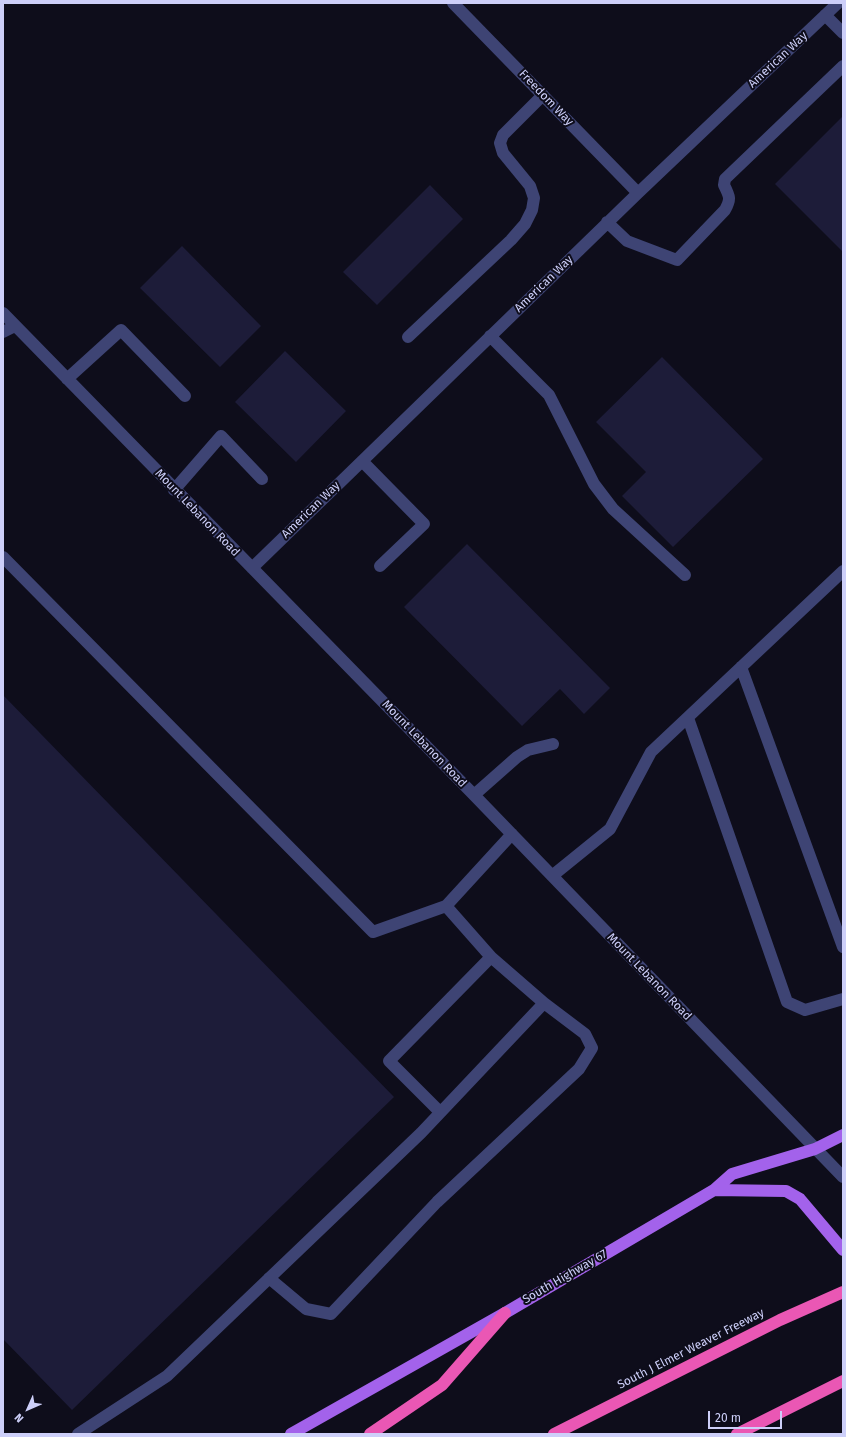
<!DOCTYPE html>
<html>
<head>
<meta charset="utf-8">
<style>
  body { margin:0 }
  #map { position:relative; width:846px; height:1437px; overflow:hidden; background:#0e0d1b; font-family:"Fira Sans",sans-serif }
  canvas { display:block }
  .frame { position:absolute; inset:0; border:4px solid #cdcff9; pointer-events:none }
  .north { position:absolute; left:8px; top:1389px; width:40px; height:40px; -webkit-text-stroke:3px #0e0d1b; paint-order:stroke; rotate:225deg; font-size:11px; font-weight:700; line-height:16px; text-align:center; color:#cdcff9 }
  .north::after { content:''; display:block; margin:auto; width:14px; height:18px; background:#cdcff9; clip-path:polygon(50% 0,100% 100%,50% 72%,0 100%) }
  .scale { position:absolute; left:708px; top:1411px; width:74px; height:18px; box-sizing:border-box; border:2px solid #cdcff9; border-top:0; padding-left:5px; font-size:12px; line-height:14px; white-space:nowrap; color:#cdcff9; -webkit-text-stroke:3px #0e0d1b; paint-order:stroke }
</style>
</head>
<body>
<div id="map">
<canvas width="846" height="1437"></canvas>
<div class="frame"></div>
<div class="north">N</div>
<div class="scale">20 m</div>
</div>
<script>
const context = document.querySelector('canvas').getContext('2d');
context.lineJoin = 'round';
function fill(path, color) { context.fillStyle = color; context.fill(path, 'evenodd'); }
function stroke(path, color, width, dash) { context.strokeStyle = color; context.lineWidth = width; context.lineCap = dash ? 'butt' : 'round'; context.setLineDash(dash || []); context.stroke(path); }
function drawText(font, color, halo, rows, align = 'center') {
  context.font = font + ' "Fira Sans",sans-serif'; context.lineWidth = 4; context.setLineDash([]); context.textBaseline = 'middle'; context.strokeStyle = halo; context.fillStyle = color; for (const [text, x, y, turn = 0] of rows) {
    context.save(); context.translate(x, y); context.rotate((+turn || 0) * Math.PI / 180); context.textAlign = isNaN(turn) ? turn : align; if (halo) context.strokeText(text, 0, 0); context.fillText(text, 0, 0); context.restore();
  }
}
const building = new Path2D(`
  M843,116v136l-68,-68z
  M430,185l33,34 -86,86 -34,-33z
  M182,246l79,80 -41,41 -80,-79z
  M285,351l61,60 -50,51 -61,-60z
  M662,357l101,102 -90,88 -51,-51 24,-24 -50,-50z
  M467,544l143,144 -26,26 -24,-25 -38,37 -118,-119z
  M3,695l391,402 -322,313 -69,-71z`);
const minor = new Path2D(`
  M453,3l185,190
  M825,15l18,18
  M607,222l20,19 50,19 48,-50c6,-11 5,-13 -1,-25l1,-6 118,-113
  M3,313l471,482 369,382
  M3,332l12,-6
  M490,336l59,59 45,89 19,25 72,66
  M408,337l103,-97 14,-16 7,-14 2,-12 -4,-12 -27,-33 -3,-10 3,-8 40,-40
  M67,379l54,-49 64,66
  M362,461l62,63 -44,42
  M174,490l47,-54 41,43
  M3,557l370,375 73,-26
  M252,568l386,-375 200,-190
  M741,667l102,280
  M688,718l99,284 18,8 38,-11
  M474,795l43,-38 11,-7 25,-6
  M552,876l58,-47 41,-77 192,-181
  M440,1112l-51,-51 102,-104
  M269,1278l37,31 25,5 106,-112 142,-133 13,-21 -7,-14 -41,-31
  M78,1434l89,-58 254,-243 123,-130 -53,-46 -45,-51 66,-72`);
const major = new Path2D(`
  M714,1190l72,1 14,8 43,51
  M291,1434l214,-121 209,-123 18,-16 83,-25 28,-14`);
const highway = new Path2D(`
  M370,1434l72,-49 63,-72
  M554,1434l226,-114 63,-28
  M737,1434l106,-53`);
const streetNames = [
  ["American Way",778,60,-43],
  ["Freedom Way",546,98,46],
  ["American Way",544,284,-44],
  ["American Way",311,510,-44],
  ["Mount Lebanon Road",197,513,46],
  ["Mount Lebanon Road",424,744,46],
  ["Mount Lebanon Road",649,977,46],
  ["South Highway 67",565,1277,-30],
  ["South J Elmer Weaver Freeway",691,1349,-27]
];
fill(building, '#1d1c39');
stroke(minor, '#3e4474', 12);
stroke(major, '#a362eb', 12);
stroke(highway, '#ea57b4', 12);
drawText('12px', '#cdcff9', '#0e0d1b', streetNames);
</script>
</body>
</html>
